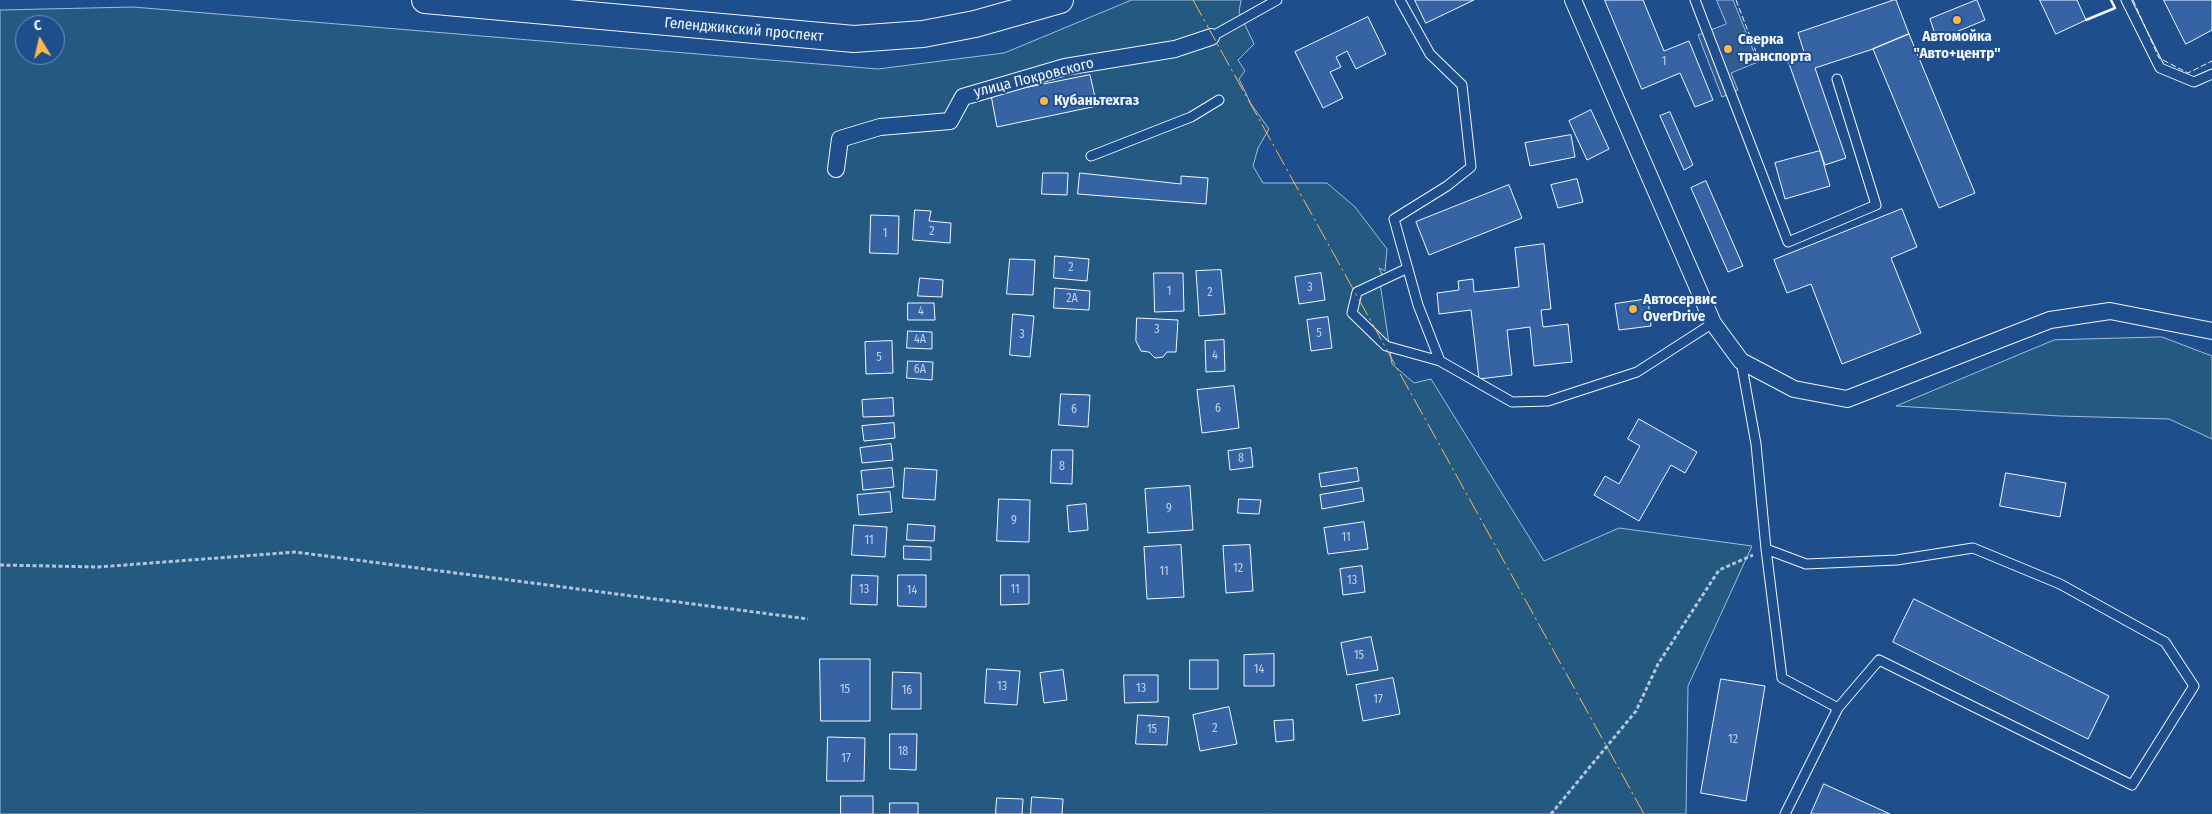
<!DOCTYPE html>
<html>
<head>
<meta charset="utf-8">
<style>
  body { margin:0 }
  #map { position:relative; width:2212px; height:814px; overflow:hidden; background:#1f4e8c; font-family:"Fira Sans Condensed",sans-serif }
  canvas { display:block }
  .north { position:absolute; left:15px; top:15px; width:50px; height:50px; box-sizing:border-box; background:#1f4e8c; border:1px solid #7391ba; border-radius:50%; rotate:351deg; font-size:14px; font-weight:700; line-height:20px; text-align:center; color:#f2f6ff }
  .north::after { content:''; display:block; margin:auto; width:18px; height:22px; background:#ffb74d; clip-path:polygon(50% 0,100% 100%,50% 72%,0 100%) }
</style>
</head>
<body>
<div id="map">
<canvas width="2212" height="814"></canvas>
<div class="north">С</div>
</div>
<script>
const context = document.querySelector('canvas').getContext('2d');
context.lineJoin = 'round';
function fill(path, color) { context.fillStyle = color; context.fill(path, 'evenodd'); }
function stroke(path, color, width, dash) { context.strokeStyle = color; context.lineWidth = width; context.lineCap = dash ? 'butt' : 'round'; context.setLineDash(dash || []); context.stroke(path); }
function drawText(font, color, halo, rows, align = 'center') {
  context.font = font + ' "Fira Sans Condensed",sans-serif'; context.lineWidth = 4; context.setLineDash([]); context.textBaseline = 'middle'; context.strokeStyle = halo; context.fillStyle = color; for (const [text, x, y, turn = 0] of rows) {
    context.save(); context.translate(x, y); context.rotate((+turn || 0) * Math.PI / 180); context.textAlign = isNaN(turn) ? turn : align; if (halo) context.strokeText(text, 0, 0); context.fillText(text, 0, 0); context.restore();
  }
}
const green = new Path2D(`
  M1132,0h109l-2,12 15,32 -16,16 7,11 -6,8 12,25 18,25 -11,19 -5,18 10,17h64l28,24 32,42 -2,22 -6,-3 7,15 -7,-7 13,88 22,19 17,-4 113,182 75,-33 133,18 -64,140 -2,128h-1686v-804l133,-3 745,62 126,-16zM25,25h30v30h-30z
  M2162,337l50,19v83l-43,-20 -109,-3 -164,-10 158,-66z`);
const parking = new Path2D(`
  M1717,0h16l25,62 -27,11 7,17 -16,7 -24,-62 28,-11z`);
const building = new Path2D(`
  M1415,0h59l-48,23z
  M1605,0h38l21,51 25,-10 24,59 -18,7 -15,-34 -38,16z
  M1894,0h2l13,34 -36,15 -58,19 31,90 -21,7 -38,-107 17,-6 -6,-19z
  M1977,0l8,20 -48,20 -7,-21z
  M2040,0h37l9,20 -30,14z
  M2164,0h48v30l-26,14z
  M1368,17l18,37 -30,15 -9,-18 -11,6 5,10 -11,5 13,26 -20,10 -28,-56z
  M1909,34l66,159 -36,15 -66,-159z
  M1090,75l7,31 -100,21 -6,-32z
  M1591,110l18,39 -22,11 -18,-39z
  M1670,112l23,53 -9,5 -24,-54z
  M1571,135l4,22 -45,9 -5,-23z
  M1820,151l10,35 -45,13 -10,-36z
  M1043,173h25l-1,22 -25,-1z
  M1080,173l101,11v-8l27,2 -2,26 -128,-10z
  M1577,179l6,23 -25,6 -7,-23z
  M1706,181l37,85 -15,6 -37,-84z
  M1509,185l13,33 -93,37 -13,-33z
  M1902,209l15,38 -26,11 30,75 -79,31 -31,-80 -24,9 -13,-33z
  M915,210l16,1 -2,10 22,2 -1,20 -37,-3z
  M871,215l28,1 -1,38 -28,-1z
  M1544,244l7,65 -10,1 2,17 25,-3 4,38 -38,4 -4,-39 -23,3 5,45 -33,4 -8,-69 -32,4 -2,-21 22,-3 -1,-9 15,-2 1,13 45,-5 -4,-39z
  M1055,256l34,3 -2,22 -33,-3z
  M1010,259l25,1 -2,35 -26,-1z
  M1221,270l4,44 -26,2 -3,-45z
  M1154,273h29l1,38 -29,1z
  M1321,273l4,27 -26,4 -4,-27z
  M920,278l23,2 -1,17 -24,-1z
  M1055,288l35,3 -1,19 -35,-2z
  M1648,299l3,27 -32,4 -4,-26z
  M908,303h26l1,17h-27z
  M1013,314l21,2 -4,41 -20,-2z
  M1328,317l4,31 -21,3 -4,-31z
  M1137,318l41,2 -2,32h-9l-4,5 -8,1 -6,-6 -8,-1 -5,-10z
  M908,331l24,1v17l-25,-1z
  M1224,340l1,31 -19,1 -1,-31z
  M892,341l1,32 -27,1 -1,-32z
  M908,361l25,1 -1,18 -25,-2z
  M1234,386l5,42 -37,5 -5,-43z
  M1061,394l29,1 -2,32 -29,-2z
  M893,398l1,18 -31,1 -1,-17z
  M1639,419l58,33 -12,21 -14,-8 -32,56 -45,-26 11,-19 14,8 21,-38 -12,-7z
  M894,423l1,15 -31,3 -2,-15z
  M891,444l2,16 -31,3 -2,-15z
  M1251,448l2,19 -23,3 -2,-19z
  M1052,450h21l-1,34 -21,-1z
  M892,468l2,19 -31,3 -2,-19z
  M905,468l32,2 -2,30 -32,-2z
  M1357,468l2,13 -38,6 -2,-13z
  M2006,473l60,10 -6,34 -60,-11z
  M1190,486l3,44 -45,3 -3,-44z
  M1362,488l2,13 -42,8 -2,-14z
  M890,492l2,20 -33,3 -2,-20z
  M999,499l31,1 -1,42 -32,-1z
  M1239,499l22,1 -2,14 -21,-1z
  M1086,504l2,26 -19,2 -2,-26z
  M1364,522l4,27 -40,5 -4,-26z
  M908,524l27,2 -1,15 -27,-1z
  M854,525l33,2 -2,30 -33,-2z
  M1181,545l3,52 -37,2 -3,-52z
  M1250,545l3,46 -27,2 -3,-47z
  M904,546l27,1v13l-27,-1z
  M1362,566l3,26 -22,3 -3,-26z
  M852,575l26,1 -1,29 -26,-1z
  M898,575h28v32l-28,-1z
  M1001,575h28v29l-28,1z
  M1914,599l195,97 -21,43 -195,-97z
  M1371,637l7,33 -31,5 -6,-32z
  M1274,654v32h-30v-31z
  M820,659h50v62h-49z
  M1190,660h28v29h-28z
  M987,669l33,2 -3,34 -32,-2z
  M1063,670l4,30 -23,3 -4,-30z
  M893,672l28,1v36h-29z
  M1124,675h34v27l-33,1z
  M1393,678l7,36 -37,7 -7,-36z
  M1721,679l44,7 -19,115 -45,-8z
  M1229,707l8,37 -37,7 -7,-36z
  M1138,715l31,2 -2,28 -31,-1z
  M1293,720l1,20 -18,2 -2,-21z
  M890,734h27l-1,36 -26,-1z
  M828,737l37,1 -1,43h-37z
  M1824,784l66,30h-79z
  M841,796h32v18h-32z
  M1032,797l31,2 -1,15h-31z
  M997,798l26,1 -1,15h-26z
  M890,803h28v11h-28z`);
const path = new Path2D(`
  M0,565l99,2 196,-15 513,67
  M1551,814l85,-103 22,-47 61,-94 34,-15`);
const lane = new Path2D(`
  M1400,0l30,54 32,31 9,82 -24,19 -53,33 24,86 22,56 72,41 36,-1 89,-29 76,-49
  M1695,0l93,242 88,-37 -39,-126
  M2126,0l34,68 34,14 18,-8
  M1211,37l66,-37
  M1091,156l100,-39 28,-17
  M1408,268l-51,24 -5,21 34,33 54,15
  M1741,361l15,83 10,105 16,129 56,30 -53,106
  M1766,549l40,15 91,-4 76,-12 87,36 105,58 29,44 -62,99 -253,-125 -41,48`);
const street = new Path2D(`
  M1573,0l140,323 28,38 53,28 53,10 203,-79 60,-9 102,20
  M836,169l4,-30 40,-12 70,-6 13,-24 102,-30 110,-18 36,-12`);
const primary = new Path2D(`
  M425,0l429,39 69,-5 52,-10 85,-24`);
const fence = new Path2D(`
  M1736,0l24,62
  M2133,0l26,58 29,15 24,-12`);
const wall = new Path2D(`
  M2086,20l29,-12 -4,-8`);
const power = new Path2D(`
  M1193,0l451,814`);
const markers = [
  [1957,20,5,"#ffb74d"],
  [1728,49,5,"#ffb74d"],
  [1044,101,5,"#ffb74d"],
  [1633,309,5,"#ffb74d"]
];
const numberNames = [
  ["1",1664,62],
  ["2",932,232],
  ["1",885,234],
  ["2",1071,268],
  ["3",1310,288],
  ["1",1169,292],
  ["2",1210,293],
  ["2А",1072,299],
  ["4",921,312],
  ["3",1157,330],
  ["5",1319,334],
  ["3",1022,335],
  ["4А",920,340],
  ["4",1215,356],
  ["5",879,358],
  ["6А",920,370],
  ["6",1218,409],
  ["6",1074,410],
  ["8",1241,459],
  ["8",1062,467],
  ["9",1169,509],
  ["9",1014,521],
  ["11",1346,538],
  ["11",869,541],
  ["12",1238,569],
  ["11",1164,572],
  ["13",1352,581],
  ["13",864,590],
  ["11",1015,590],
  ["14",912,591],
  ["15",1359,656],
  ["14",1259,670],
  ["13",1002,687],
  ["13",1141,689],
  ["15",845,690],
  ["16",907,691],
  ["17",1378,700],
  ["2",1215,729],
  ["15",1152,730],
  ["12",1733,740],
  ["18",903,752],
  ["17",846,759]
];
const streetNames = [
  ["Геленджикский проспект",744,30,5],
  ["улица Покровского",1034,78,-14]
];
const poiNames = [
  ["Автомойка",1957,37,"center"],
  ["\"Авто+центр\"",1957,54,"center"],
  ["Сверка",1738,40],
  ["транспорта",1738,57],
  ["Кубаньтехгаз",1054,101],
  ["Автосервис",1643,300],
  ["OverDrive",1643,317]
];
fill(green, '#245a82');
stroke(green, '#a8bbd7', 1);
fill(parking, '#305b95');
stroke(parking, '#a8bbd7', 1);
fill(building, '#3563a3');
stroke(building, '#f2f6ff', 1);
stroke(lane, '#f2f6ff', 11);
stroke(street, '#f2f6ff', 18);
stroke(primary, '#f2f6ff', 28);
stroke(path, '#b3c4dc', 3, [4, 2.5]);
stroke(lane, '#1f4e8c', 9);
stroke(street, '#1f4e8c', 16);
stroke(primary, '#1f4e8c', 26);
stroke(fence, '#f2f6ff', 1, [6, 2.5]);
stroke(wall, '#f2f6ff', 2.5);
stroke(power, '#ffb74d', 1, [18, 4, 2.5, 4]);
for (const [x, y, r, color] of markers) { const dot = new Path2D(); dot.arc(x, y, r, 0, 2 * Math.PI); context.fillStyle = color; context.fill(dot); stroke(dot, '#1f4e8c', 2); }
drawText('12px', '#c3d1e8', null, numberNames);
drawText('15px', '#f2f6ff', '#1f4e8c', streetNames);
drawText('bold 15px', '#f2f6ff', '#1f4e8c', poiNames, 'left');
</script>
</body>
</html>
